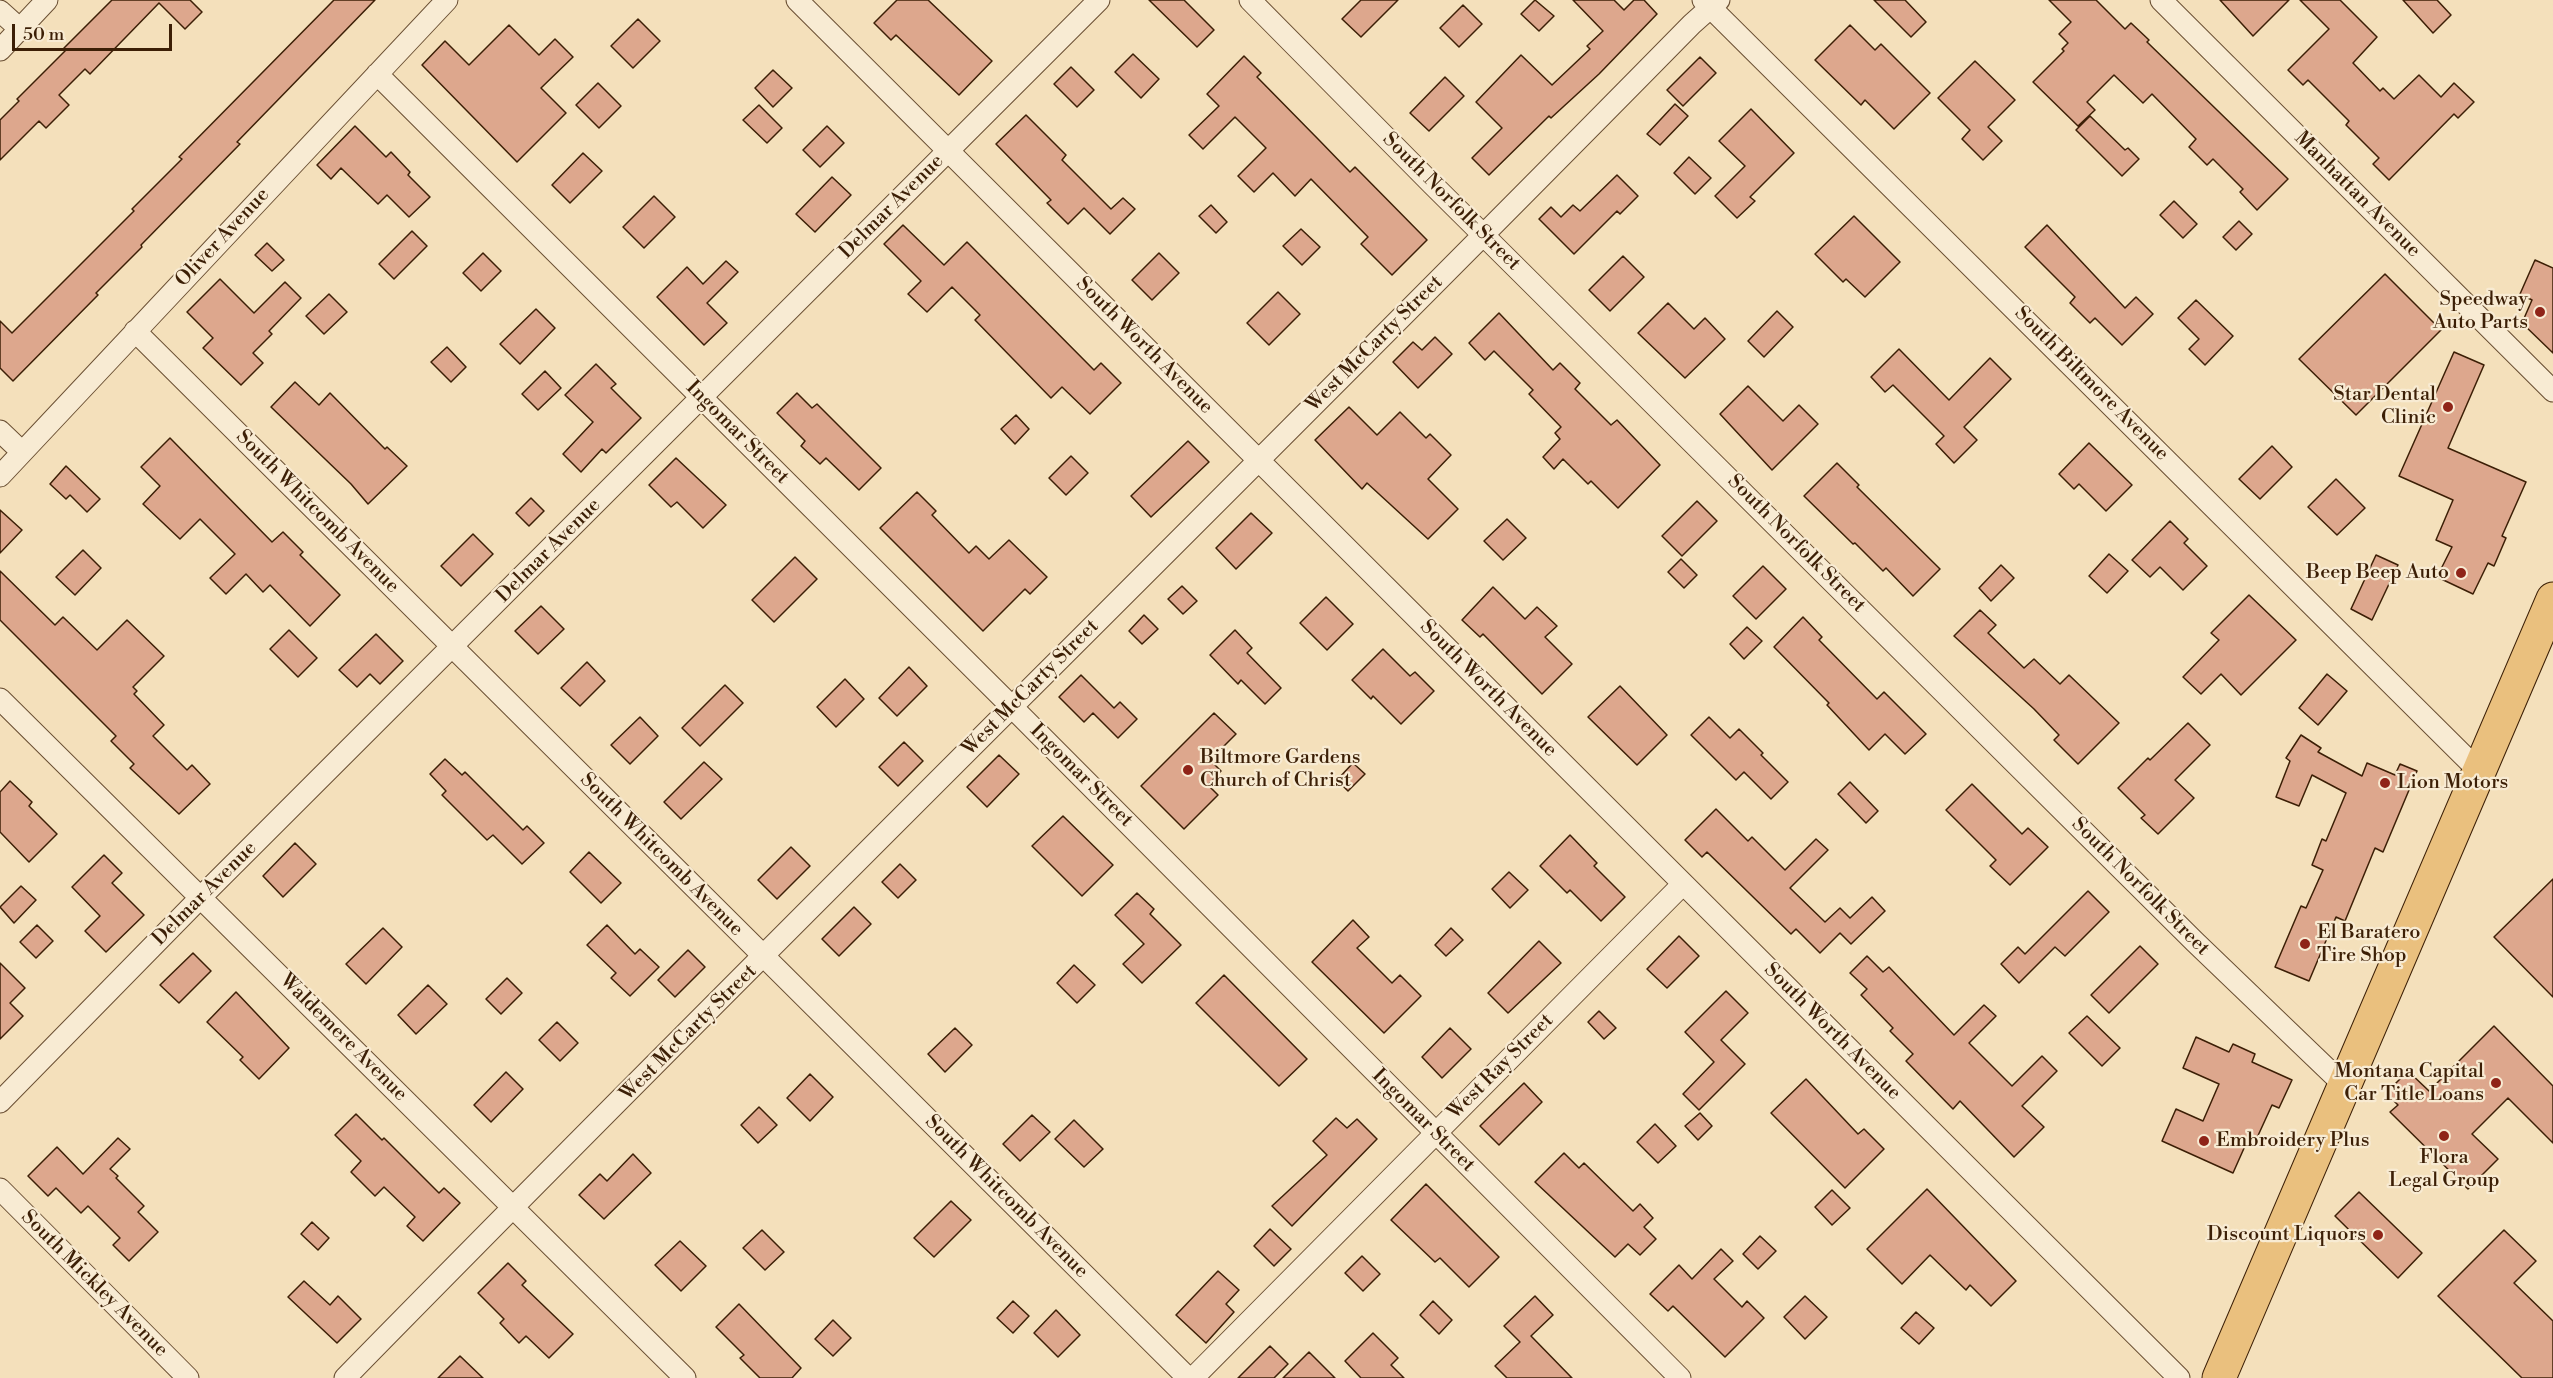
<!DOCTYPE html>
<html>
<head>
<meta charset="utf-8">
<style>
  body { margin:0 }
  #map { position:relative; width:2553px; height:1378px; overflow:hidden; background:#f4e0bb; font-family:"Libre Bodoni",serif }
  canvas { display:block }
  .scale { position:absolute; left:12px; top:24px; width:160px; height:27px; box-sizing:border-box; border:3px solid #3c1f06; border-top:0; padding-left:8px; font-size:18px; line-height:21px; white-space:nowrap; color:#3c1f06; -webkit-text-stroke:4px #f8ebd3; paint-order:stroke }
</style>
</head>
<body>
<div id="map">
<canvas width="2553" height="1378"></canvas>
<div class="scale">50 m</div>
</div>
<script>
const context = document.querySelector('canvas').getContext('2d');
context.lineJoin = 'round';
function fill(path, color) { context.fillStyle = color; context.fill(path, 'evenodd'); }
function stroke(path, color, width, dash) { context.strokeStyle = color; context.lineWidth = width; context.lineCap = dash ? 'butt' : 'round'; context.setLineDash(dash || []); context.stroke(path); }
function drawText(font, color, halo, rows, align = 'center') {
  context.font = font + ' "Libre Bodoni",serif'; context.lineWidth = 4.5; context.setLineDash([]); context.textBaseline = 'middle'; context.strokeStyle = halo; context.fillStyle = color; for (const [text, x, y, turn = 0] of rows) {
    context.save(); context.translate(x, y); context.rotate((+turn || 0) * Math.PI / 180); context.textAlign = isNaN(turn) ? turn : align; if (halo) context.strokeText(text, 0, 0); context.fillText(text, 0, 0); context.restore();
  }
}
const building = new Path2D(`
  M112,0h78l12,12 -17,17 -26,-26 -69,71 -5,-5 -26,26 10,10 -23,23 -7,-7 -39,39v-40l19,-19 -2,-2 49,-49 -2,-2z
  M334,0h41l-138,142 3,2 -99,101 1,2 -46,46 2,2 -85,86 -13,-13v-47l12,12 122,-122 -2,-2 50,-50 -3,-2z
  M897,0h31l64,61 -33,34 -63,-60 -5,5 -17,-17z
  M1149,0h35l30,30 -17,17z
  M1361,0h37l-37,37 -19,-18z
  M1535,0l19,16 -15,15 -18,-17z
  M1573,0h41l10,10 10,-10h10l13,14 -58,60 -48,44 -2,-2 -60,59 -17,-17 30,-30 -26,-26 45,-47 31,30 38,-36 -3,-3 16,-15z
  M1874,0h31l21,22 -15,15z
  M2049,0h47l29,29 6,-6 18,17 -2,2 141,137 -31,31 -17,-18 3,-3 -30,-30 -6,6 -18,-18 7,-8 -44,-45 -9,9 -29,-28 -27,27 8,8 -17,16 -45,-44 31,-31 -2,-2 6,-6 -9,-9 12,-12z
  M2220,0h69l-36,36z
  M2300,0h40l37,37 -24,26 27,28 3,-3 11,11 25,-24 22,22 13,-14 20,19 -16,16 -4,-4 -65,66 -16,-16 6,-6 -33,-33 3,-4 -41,-41 -5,5 -15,-15 41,-41z
  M2403,0h34l14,15 -18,18z
  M1463,5l19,19 -23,23 -19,-19z
  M638,19l22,22 -27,27 -22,-22z
  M509,25l30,30 16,-16 18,18 -32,31 25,25 -49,49 -95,-97 23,-24 24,24z
  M1850,25l25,25 6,-6 49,49 -36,36 -29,-29 -4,5 -46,-45z
  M1133,54l26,25 -18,19 -26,-26z
  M1244,56l17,17 -4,4 61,62 32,33 5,-5 72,73 -35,35 -31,-31 7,-7 -57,-58 -16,17 -22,-23 -19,19 -16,-16 28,-28 -31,-31 -32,32 -14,-14 30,-29 -12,-12z
  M1700,57l16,16 -33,33 -16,-16z
  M1975,61l40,39 -27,27 14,14 -19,19 -21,-21 8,-9 -32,-32z
  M1071,67l23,23 -17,17 -23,-23z
  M773,70l19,18 -19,19 -18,-19z
  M1445,77l19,19 -35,35 -19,-18z
  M598,83l23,23 -22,22 -23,-23z
  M1675,104l13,12 -28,29 -13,-11z
  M759,105l23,23 -15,15 -24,-23z
  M1751,109l43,44 -44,44 5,4 -18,17 -22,-22 30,-30 -26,-25z
  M1026,115l40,40 -4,5 49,49 12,-11 12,11 -25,25 -26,-26 -16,16 -21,-21 4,-3 -55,-56z
  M2090,116l35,34 3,-2 11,11 -17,17 -46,-46z
  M355,126l31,31 5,-5 19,20 -2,3 22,22 -21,20 -22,-22 -9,9 -37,-36 -10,11 -14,-14z
  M827,126l17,17 -24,24 -17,-17z
  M583,153l19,18 -32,32 -18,-18z
  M1689,157l22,21 -16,16 -21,-21z
  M1617,175l21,21 -18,18 -3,-3 -43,43 -35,-35 12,-12 10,10 12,-12 7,6z
  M832,177l19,18 -36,37 -19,-18z
  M654,196l21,21 -31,31 -21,-21z
  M2174,201l23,23 -14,14 -23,-23z
  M1211,205l16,17 -11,11 -17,-17z
  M1854,216l46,46 -35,35 -19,-18 -3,3 -28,-28z
  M2239,221l13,13 -16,16 -13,-13z
  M903,225l41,40 23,-23 127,128 7,-7 20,20 -31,31 -28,-27 -11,11 -76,-78 5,-5 -28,-28 -25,25 -19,-18 13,-13 -37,-37z
  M2047,225l78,83 11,-11 17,17 -31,31 -27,-27 -5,5 -20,-20 5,-6 -50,-50z
  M1301,229l19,18 -18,18 -19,-19z
  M412,231l15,15 -33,33 -15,-15z
  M267,243l17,17 -12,11 -17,-16z
  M483,253l18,18 -20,20 -18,-18z
  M1159,253l20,20 -27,27 -20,-20z
  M1623,256l21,21 -34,34 -21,-21z
  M2535,260l18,8v85l-31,-30 10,-23 -12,-6z
  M726,261l12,11 -31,31 20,20 -23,22 -47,-48 30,-30 16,17z
  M2385,274l56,56 -85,85 -57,-56z
  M220,279l34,34 31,-31 16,16 -32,33 3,3 -19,19 10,10 -22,22 -38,-37 10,-10 -26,-26z
  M1278,292l22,22 -31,31 -22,-22z
  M329,294l18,18 -23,22 -18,-18z
  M2196,300l37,36 -28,29 -16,-16 10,-10 -21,-21z
  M1668,303l26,26 11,-11 20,21 -40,39 -47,-45z
  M536,309l19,19 -35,36 -20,-20z
  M1777,311l16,16 -29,30 -16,-16z
  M1499,313l54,57 7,-7 20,20 -5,6 36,36 6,-5 43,45 -42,43 -27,-27 -3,3 -25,-25 -9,10 -11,-12 17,-18 -5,-6 6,-6 -32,-33 4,-4 -39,-39 -9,9 -16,-17z
  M1435,337l17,17 -34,34 -25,-26 20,-20 9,8z
  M447,347l19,20 -15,15 -20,-20z
  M1899,349l50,51 41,-42 21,21 -47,48 13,13 -23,23 -18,-19 8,-8 -51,-51 -8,7 -14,-15z
  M2454,352l30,13 -36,83 78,34 -24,54 4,2 -12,28 -6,-3 -15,31 -36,-17 15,-30 -16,-7 17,-40 -54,-24z
  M596,364l20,20 -5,4 30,30 -35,35 -4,-4 -21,23 -18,-18 30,-32 -28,-27z
  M545,371l16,17 -23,22 -16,-16z
  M295,382l24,23 11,-12 55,56 2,-2 20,19 -39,38 -17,-20 -80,-77z
  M1748,386l35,35 16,-16 19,19 -46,46 -52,-56z
  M797,393l15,15 5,-4 64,64 -22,22 -33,-32 -6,6 -19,-18 4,-5 -28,-28z
  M1349,407l28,28 23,-23 26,26 4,-4 21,21 -23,24 30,30 -30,30 -61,-56 -5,6 -47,-49z
  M1016,415l13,14 -14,15 -14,-15z
  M170,438l102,104 11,-10 20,20 -3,3 40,40 -30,31 -40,-41 -7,7 -17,-18 -20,20 -16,-16 25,-24 -35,-35 -20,20 -37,-35 17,-18 -19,-19z
  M1188,441l21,21 -58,55 -20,-21z
  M2089,443l43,42 -26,26 -27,-27 -5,5 -15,-15z
  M2272,446l20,21 -32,32 -21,-20z
  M1071,456l17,17 -22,22 -17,-17z
  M676,458l50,47 -23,23 -26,-26 -6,5 -22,-22z
  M1837,463l22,22 -2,2 83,82 -27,27 -27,-28 -3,3 -28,-28 -2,1 -49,-48z
  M66,466l34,33 -13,13 -17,-17 -4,4 -16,-15z
  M2336,479l29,29 -28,27 -29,-28z
  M917,492l19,19 -4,4 37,38 7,-7 13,13 20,-19 38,37 -17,17 -5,-5 -42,42 -103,-103z
  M531,498l13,13 -15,15 -13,-13z
  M1697,501l20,20 -35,35 -20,-20z
  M0,510l22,20 -22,23z
  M1251,513l21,20 -36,36 -20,-21z
  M1507,519l19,19 -23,22 -19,-19z
  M2170,521l18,18 -4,4 23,23 -24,24 -23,-23 -10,10 -18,-17z
  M473,534l20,20 -32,32 -20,-20z
  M83,550l18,18 -26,27 -19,-18z
  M2109,554l19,17 -21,22 -18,-17z
  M2376,555l22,10 -26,55 -21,-11z
  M795,557l22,22 -43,43 -22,-22z
  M1681,559l16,16 -13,13 -16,-16z
  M2001,565l13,13 -23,23 -12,-13z
  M1763,566l23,23 -30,30 -23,-23z
  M0,571l55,54 8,-8 34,33 30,-30 37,36 -31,31 4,4 -3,3 30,31 -11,11 34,34 5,-5 18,19 -31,30 -49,-46 4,-4 -23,-23 5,-5 -116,-116z
  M1182,586l15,15 -14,13 -15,-15z
  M1493,587l32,32 12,-12 20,19 -12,11 27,27 -30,30 -59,-60 -3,3 -18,-17z
  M2249,595l47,45 -55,55 -20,-21 -20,20 -18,-17 36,-37 -8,-7z
  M1326,597l27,27 -26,26 -27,-27z
  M541,606l23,23 -26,25 -23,-23z
  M1980,610l16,15 -8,8 36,35 10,-9 26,25 9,-9 50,48 -41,41 -24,-24 5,-5 -25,-26 -80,-73z
  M1144,615l14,14 -16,15 -13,-13z
  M1803,617l19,20 -3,3 58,59 7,-7 42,42 -21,20 -20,-20 -16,16 -42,-45 2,-2 -55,-56z
  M1747,627l15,14 -18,18 -14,-15z
  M289,630l28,28 -19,19 -28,-28z
  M1235,630l17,18 -5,5 34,35 -16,16 -24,-24 -3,4 -28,-29z
  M376,634l27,27 -23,23 -10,-10 -13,13 -18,-17z
  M1383,649l27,27 5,-4 19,19 -33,33 -28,-28 -2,3 -19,-19z
  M587,662l18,19 -25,25 -19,-18z
  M909,667l18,19 -30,30 -18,-18z
  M2327,674l20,17 -29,34 -19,-17z
  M1081,675l33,33 6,-6 17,17 -19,19 -25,-25 -9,9 -25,-25z
  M845,679l19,20 -28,28 -19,-20z
  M725,685l18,18 -43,43 -18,-18z
  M1620,686l47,49 -30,30 -49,-48z
  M1214,713l22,21 -26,26 11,11 -13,14 10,10 -34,34 -43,-43z
  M640,717l18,19 -28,28 -19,-19z
  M1709,717l21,21 9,-9 24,24 -2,2 27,27 -17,17 -27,-27 -8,8 -45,-45z
  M2188,723l22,22 -35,35 19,18 -36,36 -17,-16 4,-3 -27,-27 30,-30 2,2z
  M2301,735l20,13 -3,4 44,24 5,-13 28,12 5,-11 17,7 -34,81 -8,-4 -30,73 -9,-4 -27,64 -34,-14 26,-61 5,2 17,-38 -11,-5 10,-26 4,2 20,-48 -34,-18 -13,31 -23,-9 14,-36 -4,-3z
  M904,742l19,19 -25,25 -19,-19z
  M999,755l20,19 -32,33 -20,-20z
  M445,759l17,16 3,-3 58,58 4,-4 17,17 -22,21 -29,-29 -6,5 -45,-45 4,-4 -16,-17z
  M704,762l18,17 -41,40 -17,-17z
  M1353,763l12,11 -17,17 -11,-11z
  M10,781l22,21 -3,4 28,28 -28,28 -29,-30v-40z
  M1850,782l28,29 -12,12 -28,-29z
  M1972,784l50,50 6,-6 20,19 -38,38 -20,-19 6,-6 -50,-50z
  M1716,809l32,32 4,-4 33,33 31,-31 12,11 -38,38 35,34 15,-14 10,10 22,-21 13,14 -34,33 -11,-11 -20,20 -24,-24 -5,5 -84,-82 -5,5 -17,-17z
  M1063,816l50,49 -31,31 -50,-50z
  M1570,835l27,28 -3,3 31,31 -24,24 -31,-31 -3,3 -27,-27z
  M295,843l21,21 -33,33 -20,-21z
  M791,847l19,19 -33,33 -19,-19z
  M589,852l32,31 -20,20 -31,-31z
  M104,855l18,18 -10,10 32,32 -38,37 -21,-21 15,-15 -28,-29z
  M900,864l16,16 -18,18 -16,-16z
  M1509,872l19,18 -18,18 -18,-19z
  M2553,879v118l-59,-60z
  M21,886l15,14 -22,23 -14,-16z
  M2088,891l21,21 -44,44 -10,-9 -36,36 -18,-19 17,-17 7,7z
  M1137,893l17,16 -4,5 31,31 -39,38 -19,-19 21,-20 -29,-29z
  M854,907l17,17 -32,32 -17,-17z
  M1353,920l16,17 -12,11 35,35 8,-8 21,21 -37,37 -72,-71z
  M37,925l16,16 -17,17 -16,-16z
  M607,925l28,29 5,-5 19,18 -29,29 -19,-18 5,-5 -29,-28z
  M383,928l19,19 -36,37 -20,-20z
  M1451,928l12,12 -17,16 -11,-11z
  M1679,936l20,20 -32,32 -20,-19z
  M1539,941l22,22 -53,50 -20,-20z
  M2140,946l18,18 -49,49 -18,-18z
  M688,950l17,17 -30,30 -17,-17z
  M193,953l18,18 -32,32 -19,-18z
  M1867,956l16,16 6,-5 65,68 30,-30 12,11 -27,27 43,43 30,-30 15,15 -35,35 22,21 -30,30 -54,-56 -7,8 -47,-48 7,-7 -23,-23 3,-3 -32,-33 6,-6 -17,-16z
  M0,963l25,25 -15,15 13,13 -23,23z
  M1074,965l21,20 -18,18 -20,-20z
  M1224,975l83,84 -28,27 -83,-83z
  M507,978l15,15 -21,21 -15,-15z
  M428,985l19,19 -31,30 -18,-19z
  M1726,991l22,22 -27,27 24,24 -46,46 -16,-16 31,-32 -29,-30z
  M236,992l53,56 -30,31 -19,-19 3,-3 -36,-35z
  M1599,1011l17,17 -12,11 -16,-17z
  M2087,1016l33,32 -18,18 -33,-33z
  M557,1022l21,21 -18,18 -21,-21z
  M2494,1026l59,60v57l-45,-45 -36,36 26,25 -30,30 -78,-77 8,-7 -12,-12 22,-22 21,20z
  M955,1028l17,17 -27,27 -17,-18z
  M1450,1028l21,21 -29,29 -20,-21z
  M2196,1037l33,15 4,-8 22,10 -3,8 40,18 -13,28 -7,-3 -16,35 -7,-3 -16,36 -71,-32 14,-32 27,12 16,-37 -36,-16z
  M506,1072l17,17 -32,33 -17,-17z
  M810,1074l23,23 -23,24 -23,-23z
  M1806,1079l52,55 6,-5 20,20 -39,39 -74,-75z
  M1524,1083l18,19 -43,43 -19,-19z
  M759,1107l18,18 -19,18 -17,-18z
  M1700,1113l12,13 -14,14 -13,-14z
  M356,1114l26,26 2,-2 55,55 5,-5 16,15 -37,38 -16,-15 8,-9 -31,-30 -9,9 -24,-24 10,-11 -26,-26z
  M1032,1115l18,17 -30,29 -17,-17z
  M1336,1118l11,10 10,-9 20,20 -85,87 -20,-20 55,-51 -14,-14z
  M1074,1120l29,29 -19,18 -29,-28z
  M1655,1124l21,22 -18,17 -21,-21z
  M118,1138l12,11 -20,20 8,7 -2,2 28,28 -6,6 20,20 -29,29 -16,-16 7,-7 -32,-32 -7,7 -25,-25 -8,8 -20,-20 29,-29 26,27z
  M1564,1153l15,15 5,-5 49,48 7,-7 13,14 -9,9 12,12 -16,16 -12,-11 -13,13 -80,-75z
  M633,1154l18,19 -47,46 -25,-24 21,-21 7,7z
  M1426,1184l73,73 -30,30 -29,-29 -5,4 -44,-42z
  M1927,1189l89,92 -25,25 -21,-21 -4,5 -36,-35 -28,29 -35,-35z
  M1832,1190l18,18 -18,17 -17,-18z
  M2359,1192l63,61 -24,25 -63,-62z
  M951,1201l20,19 -37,37 -20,-19z
  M312,1222l17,16 -11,12 -17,-16z
  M1270,1229l21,20 -17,17 -20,-20z
  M762,1230l22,22 -19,18 -22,-22z
  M2504,1230l32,31 -22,22 39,38v57h-31l-84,-82z
  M1760,1236l16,15 -18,18 -15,-15z
  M680,1241l26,25 -25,25 -26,-26z
  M1721,1249l12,12 -19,18 28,28 5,-6 17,17 -39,39 -52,-51 -5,5 -18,-17 29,-29 13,14z
  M1362,1256l18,18 -17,17 -18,-18z
  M508,1263l18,18 -4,4 51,49 -24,24 -23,-22 -7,7 -19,-20 4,-4 -26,-26z
  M1218,1271l21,19 -13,14 8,8 -28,31 -30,-28z
  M304,1281l26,24 8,-9 23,23 -24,24 -49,-46z
  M1535,1296l18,19 -22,21 41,42h-65l-12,-12 25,-24 -16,-16z
  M1805,1296l22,21 -22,22 -21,-22z
  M1013,1301l16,15 -16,17 -16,-15z
  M1433,1301l19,19 -13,14 -19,-19z
  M739,1304l62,64 -9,10h-32l-20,-20 4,-3 -28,-28z
  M1056,1310l24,25 -22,22 -24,-24z
  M1916,1312l18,16 -15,16 -18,-16z
  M833,1320l18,18 -18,18 -18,-17z
  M1373,1333l25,25 -7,7 13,13h-43l-16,-17z
  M1270,1346l18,18 -14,14h-36z
  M1309,1352l26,26h-52z
  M460,1356l23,22h-45z`);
const minor = new Path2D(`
  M797,0l1382,1378
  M1250,0l182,184 763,758 150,144
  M1703,0l775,770
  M2161,0l392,391
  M0,11l20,18
  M0,50l47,-50
  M377,74l635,633 668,671
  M135,331l1053,1047
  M0,431l22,21
  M0,476l447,-476
  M0,699l685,679
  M0,1102l201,-205 898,-897
  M0,1189l188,189
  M345,1378c445,-455 901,-900 1347,-1354l27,-24
  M1193,1378l490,-494`);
const primary = new Path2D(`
  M2219,1378l334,-779`);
const markers = [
  [2540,312,6,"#8f2418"],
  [2448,407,6,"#8f2418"],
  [2461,573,6,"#8f2418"],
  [1188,770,6,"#8f2418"],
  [2385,783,6,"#8f2418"],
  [2305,944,6,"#8f2418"],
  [2496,1083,6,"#8f2418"],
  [2444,1136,6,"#8f2418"],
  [2204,1141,6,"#8f2418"],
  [2378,1235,6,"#8f2418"]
];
const streetNames = [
  ["Manhattan Avenue",2357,195,45],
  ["South Norfolk Street",1451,202,45],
  ["Delmar Avenue",892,207,-45],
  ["Oliver Avenue",223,238,-47],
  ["West McCarty Street",1375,344,-45],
  ["South Worth Avenue",1144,346,45],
  ["South Biltmore Avenue",2091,384,45],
  ["Ingomar Street",737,433,45],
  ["South Whitcomb Avenue",317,512,45],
  ["South Norfolk Street",1796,544,45],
  ["Delmar Avenue",549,551,-45],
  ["West McCarty Street",1031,688,-45],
  ["South Worth Avenue",1488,689,45],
  ["Ingomar Street",1081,776,45],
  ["South Whitcomb Avenue",661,855,45],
  ["South Norfolk Street",2140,887,45],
  ["Delmar Avenue",205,894,-45],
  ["South Worth Avenue",1832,1032,45],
  ["West McCarty Street",689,1033,-45],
  ["Waldemere Avenue",343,1038,45],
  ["West Ray Street",1501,1067,-45],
  ["Ingomar Street",1423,1121,45],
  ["South Whitcomb Avenue",1006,1197,45],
  ["South Mickley Avenue",94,1284,45]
];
const poiNames = [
  ["Speedway",2528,300],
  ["Auto Parts",2528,323],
  ["Star Dental",2436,395],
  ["Clinic",2436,418],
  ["Beep Beep Auto",2449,573],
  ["Biltmore Gardens",1200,758,"left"],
  ["Church of Christ",1200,781,"left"],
  ["Lion Motors",2397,783,"left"],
  ["El Baratero",2317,933,"left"],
  ["Tire Shop",2317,956,"left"],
  ["Montana Capital",2484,1072],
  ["Car Title Loans",2484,1095],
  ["Embroidery Plus",2216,1141,"left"],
  ["Flora",2444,1158,"center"],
  ["Legal Group",2444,1181,"center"],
  ["Discount Liquors",2366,1235]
];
fill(building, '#dda78d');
stroke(building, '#3c1f06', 1.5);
stroke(minor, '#6a4f33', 23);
stroke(primary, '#3c1f06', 35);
stroke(minor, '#f8ebd3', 21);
stroke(primary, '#eac07e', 33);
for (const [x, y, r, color] of markers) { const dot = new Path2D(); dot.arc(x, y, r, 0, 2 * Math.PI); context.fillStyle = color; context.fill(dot); stroke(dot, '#f8ebd3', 2); }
drawText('20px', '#3c1f06', '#f8ebd3', streetNames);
drawText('20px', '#3c1f06', '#f8ebd3', poiNames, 'right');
</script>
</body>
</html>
